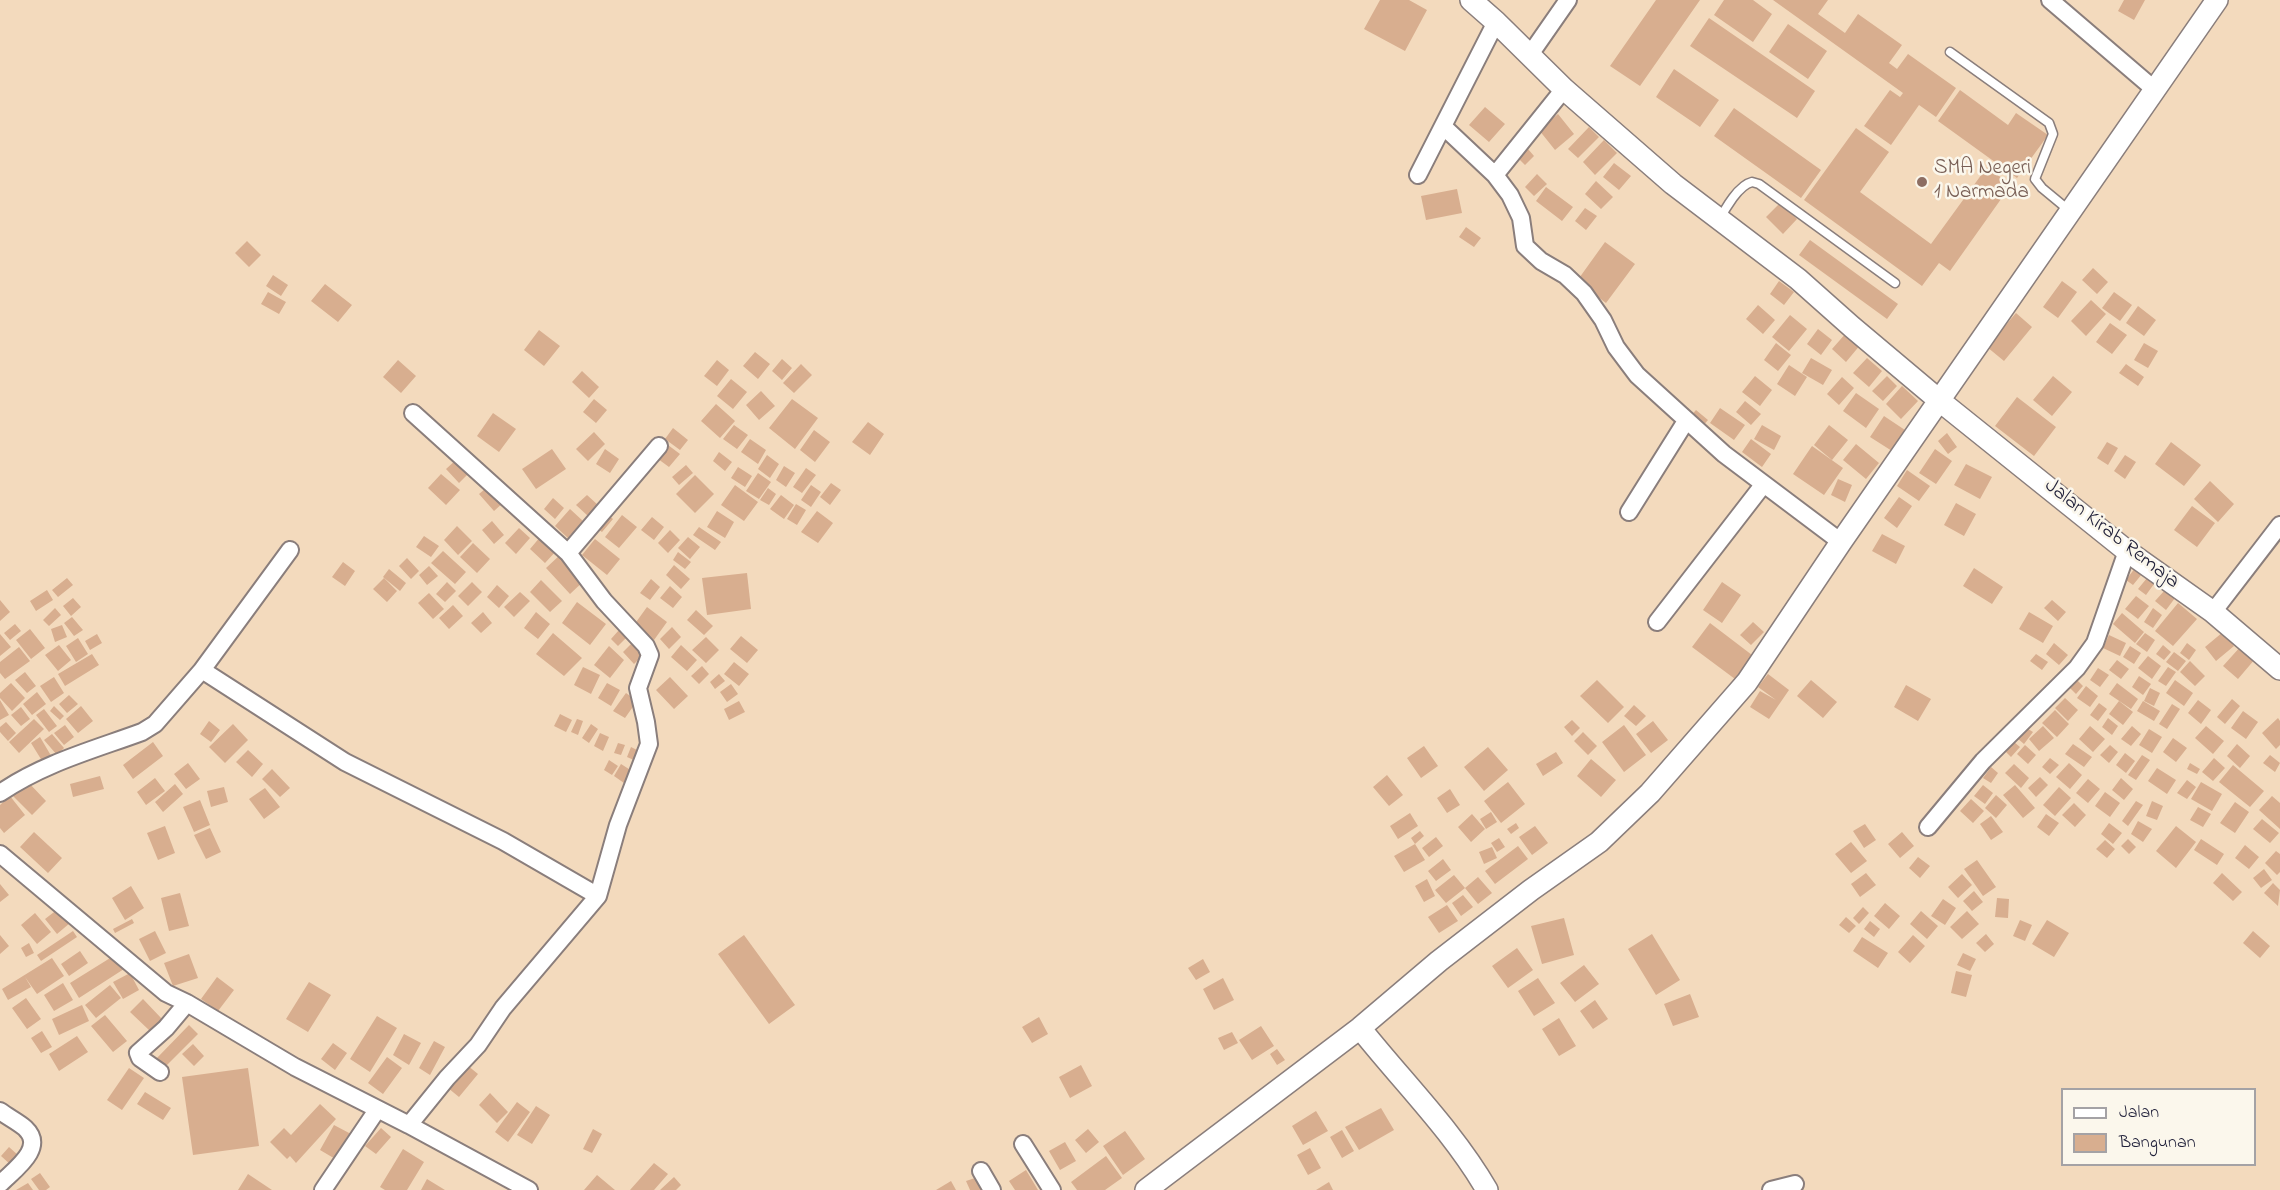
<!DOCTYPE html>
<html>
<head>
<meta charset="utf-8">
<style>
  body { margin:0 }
  #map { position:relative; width:2280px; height:1190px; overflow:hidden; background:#f3dabd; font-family:"Indie Flower",sans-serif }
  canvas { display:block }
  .legend { position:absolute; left:2061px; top:1088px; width:195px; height:78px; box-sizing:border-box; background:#fbf7ec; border:2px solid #a4a2a5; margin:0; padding:8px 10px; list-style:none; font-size:18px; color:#22223b }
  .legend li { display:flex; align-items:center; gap:12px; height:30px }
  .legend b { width:30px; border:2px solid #a4a2a5 }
</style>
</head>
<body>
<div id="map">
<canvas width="2280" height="1190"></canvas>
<ul class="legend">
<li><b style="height:8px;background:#fff"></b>Jalan</li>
<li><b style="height:16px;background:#d8ae8f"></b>Bangunan</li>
</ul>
</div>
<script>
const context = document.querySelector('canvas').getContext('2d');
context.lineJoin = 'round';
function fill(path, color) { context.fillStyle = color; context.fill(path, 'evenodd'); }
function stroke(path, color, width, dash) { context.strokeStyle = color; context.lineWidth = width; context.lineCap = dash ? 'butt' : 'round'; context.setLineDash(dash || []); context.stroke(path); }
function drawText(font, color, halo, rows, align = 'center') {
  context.font = font + ' "Indie Flower",sans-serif'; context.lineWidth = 5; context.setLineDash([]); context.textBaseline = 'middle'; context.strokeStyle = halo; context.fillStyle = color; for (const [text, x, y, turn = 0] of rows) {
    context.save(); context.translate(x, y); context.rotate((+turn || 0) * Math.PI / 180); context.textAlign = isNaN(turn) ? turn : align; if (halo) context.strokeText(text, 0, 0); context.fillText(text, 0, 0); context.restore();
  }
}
const building = new Path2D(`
  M1380,0h29l18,10 -22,41 -41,-22z
  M1656,0h44l-60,86 -30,-20z
  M1724,0h29l19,14 -19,28 -39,-27z
  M1773,0h55l-10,14 27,19 13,-19 44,31 -13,18 8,6 11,-15 48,34 -20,29 -17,-12 -28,40 -27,-19 26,-36 10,7 3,-4z
  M2124,0h21l-11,20 -16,-9z
  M1709,18l106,73 -18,27 -107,-72z
  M1788,24l39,27 -19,28 -39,-27z
  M1674,69l45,31 -19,27 -44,-30z
  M1960,90l48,35 8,-12 32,22 -31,43 -79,-57z
  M1485,107l20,17 -16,18 -20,-17z
  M1734,108l87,62 -20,28 -87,-62z
  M1558,114l16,20 -19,16 -16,-20z
  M1589,127l10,10 -21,21 -10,-9z
  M1856,128l33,24 -29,40 71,52 56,-77 24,18 -61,86 -11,-8 -17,23 -118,-86z
  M1604,140l13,13 -22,22 -12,-13z
  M1528,149l6,7 -9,9 -7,-7z
  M1614,163l17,13 -12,14 -16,-13z
  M1537,174l10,10 -13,12 -9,-9z
  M1596,181l17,16 -12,12 -16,-15z
  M1546,187l27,20 -11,14 -26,-20z
  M1457,189l5,24 -36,7 -5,-24z
  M1780,203l17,16 -14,15 -17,-17z
  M1585,208l12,8 -11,14 -11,-9z
  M1466,227l15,11 -7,9 -15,-10z
  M1810,240l88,64 -11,15 -88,-64z
  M247,241l14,14 -12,12 -14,-14z
  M1605,242l30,22 -29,39 -29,-22z
  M2093,268l15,14 -11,12 -15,-14z
  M273,275l15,10 -7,11 -15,-10z
  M1779,281l15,11 -10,13 -14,-11z
  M2062,281l15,11 -19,26 -15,-11z
  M325,284l27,21 -14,17 -27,-21z
  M268,292l18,10 -7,12 -18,-10z
  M2114,292l18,13 -12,16 -18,-13z
  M2091,300l15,14 -20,22 -15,-15z
  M1758,305l17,15 -12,14 -17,-15z
  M2138,306l18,14 -12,16 -18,-13z
  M2016,313l16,14 -28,34 -17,-14z
  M1790,315l17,14 -18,22 -17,-14z
  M2110,323l17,12 -15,19 -16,-12z
  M1818,329l14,11 -11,15 -14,-11z
  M539,330l21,16 -16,20 -20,-16z
  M1847,332l14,12 -15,18 -14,-13z
  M1776,343l15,12 -13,16 -14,-11z
  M2144,343l14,8 -10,17 -14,-8z
  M755,352l15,12 -12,15 -15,-13z
  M1811,358l21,12 -9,15 -21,-12z
  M1867,358l15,13 -13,16 -16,-14z
  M782,359l10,9 -10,12 -10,-9z
  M398,360l18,16 -15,17 -18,-16z
  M717,360l12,10 -12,16 -13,-10z
  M801,364l11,11 -18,18 -11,-10z
  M2126,364l18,13 -6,9 -19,-13z
  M1789,365l18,12 -12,19 -18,-12z
  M582,371l17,16 -10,11 -17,-16z
  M1755,376l17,14 -12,16 -18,-14z
  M1887,376l10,10 -14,15 -11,-10z
  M2053,376l19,16 -20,24 -19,-16z
  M1842,377l12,11 -15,17 -12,-11z
  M731,379l16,13 -14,17 -16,-13z
  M1902,386l16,15 -17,18 -15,-15z
  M761,391l14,15 -16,14 -13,-15z
  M1856,393l23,16 -13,19 -23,-17z
  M2017,397l39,30 -22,29 -39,-30z
  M594,399l13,11 -11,13 -13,-11z
  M792,399l26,19 -23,31 -26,-21z
  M1745,401l16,13 -10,11 -15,-13z
  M716,404l19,17 -15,17 -19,-17z
  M1720,408l25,17 -11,15 -24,-17z
  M1696,410l12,10 -7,8 -12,-10z
  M493,413l23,16 -17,23 -22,-16z
  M1884,416l21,14 -13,21 -22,-14z
  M868,422l16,12 -14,21 -18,-13z
  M734,425l14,10 -11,14 -14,-10z
  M1762,425l19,11 -7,14 -20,-11z
  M1829,425l19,15 -16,20 -18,-15z
  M673,428l15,12 -8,10 -15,-11z
  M814,430l16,12 -15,20 -15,-12z
  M594,432l11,12 -17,17 -12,-12z
  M1947,433l10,14 -9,7 -10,-13z
  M750,439l16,11 -8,14 -17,-12z
  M1751,439l20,15 -9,13 -20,-15z
  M664,442l16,12 -11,13 -15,-11z
  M2107,442l11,6 -10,17 -11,-7z
  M2171,442l30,23 -17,21 -29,-22z
  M1856,444l23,19 -13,16 -23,-19z
  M1812,446l31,22 -19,27 -31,-21z
  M552,449l14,20 -30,20 -14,-20z
  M605,449l14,10 -9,14 -14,-9z
  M1935,449l17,12 -16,23 -17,-11z
  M719,452l13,10 -7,9 -12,-10z
  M767,455l12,9 -9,14 -12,-9z
  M2125,455l11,7 -11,17 -11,-8z
  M457,459l13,13 -11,11 -13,-14z
  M1966,464l26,13 -12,22 -26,-14z
  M686,465l7,8 -14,12 -7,-8z
  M784,466l11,7 -9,14 -10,-7z
  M738,467l14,9 -7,11 -14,-9z
  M806,468l10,7 -14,18 -9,-6z
  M1907,470l23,16 -11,15 -22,-15z
  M758,473l13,9 -12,17 -13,-8z
  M441,474l19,16 -14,15 -18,-17z
  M695,475l19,19 -19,19 -19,-19z
  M1838,479l14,6 -7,17 -14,-7z
  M2210,481l24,23 -16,18 -24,-23z
  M831,483l10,7 -11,15 -10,-8z
  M491,484l14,17 -11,10 -15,-17z
  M735,485l23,17 -14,19 -23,-16z
  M811,485l10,7 -10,15 -10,-7z
  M768,488l8,6 -7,11 -9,-5z
  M587,495l11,10 -10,11 -12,-11z
  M781,495l13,10 -10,14 -14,-10z
  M1899,497l13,9 -15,22 -13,-10z
  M553,498l11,10 -9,11 -11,-10z
  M1956,503l20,11 -12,22 -20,-11z
  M796,504l10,6 -9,15 -10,-6z
  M2192,506l23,17 -18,24 -23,-17z
  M570,509l13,12 -15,17 -13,-12z
  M717,511l17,11 -9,16 -18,-11z
  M817,511l16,12 -15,20 -17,-11z
  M606,513l7,6 -11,13 -7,-5z
  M622,515l15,12 -18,21 -14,-11z
  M652,517l12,10 -10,13 -13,-10z
  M492,521l12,14 -10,9 -12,-14z
  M457,526l15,15 -14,14 -14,-15z
  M699,527l22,15 -6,8 -22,-15z
  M519,528l11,10 -14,16 -11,-11z
  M670,530l10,10 -12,13 -10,-10z
  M1882,534l23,12 -9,18 -24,-13z
  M424,536l15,10 -8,11 -15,-10z
  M541,536l16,14 -12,13 -15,-14z
  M688,537l12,10 -10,12 -12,-11z
  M595,539l25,20 -13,16 -25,-20z
  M473,543l17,16 -13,14 -17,-16z
  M443,551l23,21 -11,12 -24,-21z
  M678,552l13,10 -6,7 -12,-9z
  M561,554l25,25 -16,15 -24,-26z
  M407,558l12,13 -8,8 -12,-13z
  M343,562l12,9 -10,15 -13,-9z
  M674,565l16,14 -9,10 -15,-14z
  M429,566l9,10 -11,9 -8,-10z
  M1974,568l29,19 -11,17 -29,-18z
  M2135,568l7,6 -9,11 -7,-5z
  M389,569l17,14 -6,8 -17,-14z
  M747,573l4,36 -44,6 -5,-37z
  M67,578l6,7 -15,12 -6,-7z
  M384,578l13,13 -10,11 -14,-13z
  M2147,578l7,6 -8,11 -8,-6z
  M651,579l9,8 -10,13 -10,-7z
  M541,580l21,21 -12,11 -20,-20z
  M447,582l9,9 -11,11 -9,-8z
  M472,582l10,10 -14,14 -10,-10z
  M1722,582l19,13 -19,28 -19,-13z
  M497,585l12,11 -10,12 -12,-11z
  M670,586l12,11 -9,11 -13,-10z
  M47,590l6,10 -17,11 -6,-10z
  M2165,590l10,8 -9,12 -11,-9z
  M520,592l10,9 -16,16 -10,-10z
  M429,593l15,16 -11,10 -15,-16z
  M2136,596l13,10 -11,13 -13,-10z
  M73,598l8,9 -10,9 -8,-10z
  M0,600l10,12 -10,9z
  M2052,600l14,12 -8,9 -14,-13z
  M577,602l29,22 -16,21 -28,-22z
  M2178,603l19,16 -24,27 -18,-15z
  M453,605l10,11 -14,13 -10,-11z
  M647,607l20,15 -13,18 -20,-15z
  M55,608l6,7 -12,11 -6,-6z
  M2153,608l9,7 -9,13 -9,-6z
  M696,610l17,16 -9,9 -17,-15z
  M483,612l9,11 -11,10 -10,-10z
  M536,612l14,12 -12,15 -14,-11z
  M2029,612l24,14 -10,17 -24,-14z
  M2122,613l22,19 -9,11 -22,-19z
  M72,617l11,13 -9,6 -10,-13z
  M1753,622l11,10 -13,13 -11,-10z
  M1710,623l42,32 -17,24 -43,-32z
  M15,624l6,7 -11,9 -6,-7z
  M62,625l5,12 -12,5 -4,-13z
  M672,627l9,10 -12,12 -9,-10z
  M30,629l15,19 -14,11 -15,-19z
  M619,630l7,8 -8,8 -7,-7z
  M2223,632l11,14 -18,15 -11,-14z
  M553,633l29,25 -18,18 -28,-22z
  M2145,633l10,7 -8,12 -11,-8z
  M0,634l11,13 -11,9z
  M97,634l5,9 -12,7 -5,-9z
  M2109,635l17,8 -6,13 -17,-8z
  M741,636l17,14 -11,13 -17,-14z
  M706,637l13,13 -13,13 -14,-13z
  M78,638l10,16 -12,8 -10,-16z
  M634,641l12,11 -12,12 -11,-12z
  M2054,643l14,12 -9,10 -13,-11z
  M2187,643l9,7 -7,10 -9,-7z
  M59,645l12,15 -13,11 -13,-16z
  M681,645l16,15 -10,11 -16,-14z
  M2163,645l8,7 -7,8 -8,-6z
  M609,646l15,14 -14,18 -16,-13z
  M2130,646l11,7 -7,11 -11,-7z
  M2241,646l14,13 -17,20 -15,-13z
  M19,647l11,14 -25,18 -5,-6v-11z
  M2174,652l12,9 -8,10 -12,-9z
  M92,654l7,11 -34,21 -7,-12z
  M2036,654l12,8 -6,8 -12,-9z
  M2148,656l13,10 -9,13 -14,-11z
  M2117,660l12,9 -8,10 -12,-9z
  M2190,661l15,15 -10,10 -15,-14z
  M734,662l15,12 -10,12 -15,-12z
  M702,666l7,8 -10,10 -8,-8z
  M583,667l17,8 -9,19 -17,-9z
  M2168,667l8,5 -10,14 -8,-5z
  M2098,668l11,7 -9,12 -10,-7z
  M25,672l11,14 -9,7 -12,-13z
  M719,674l6,7 -10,8 -5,-7z
  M1768,674l21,16 -20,29 -19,-12 10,-16 16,9 -18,-13z
  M2139,676l12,8 -8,11 -11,-8z
  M54,677l10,16 -13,9 -11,-16z
  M670,677l18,19 -14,13 -18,-19z
  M1597,680l27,27 -16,16 -28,-27z
  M1811,680l26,22 -14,16 -26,-22z
  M2077,680l6,6 -7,8 -6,-6z
  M2175,680l18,13 -9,13 -18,-13z
  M11,683l14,15 -13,13 -12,-13v-5z
  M607,683l13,7 -9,16 -13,-8z
  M2117,683l21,16 -7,10 -22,-15z
  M731,684l7,10 -11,8 -7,-10z
  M1906,685l25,14 -13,22 -24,-14z
  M2086,686l12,10 -8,11 -13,-9z
  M2150,688l10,5 -6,13 -10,-5z
  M37,692l9,12 -14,11 -9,-11z
  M626,693l11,8 -12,17 -12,-7z
  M69,695l9,9 -11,9 -8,-9z
  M2065,698l13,12 -10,11 -13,-13z
  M2232,699l8,7 -15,18 -8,-7z
  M0,700l9,15 -9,5z
  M2198,700l13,10 -10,14 -13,-11z
  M739,701l6,11 -16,8 -5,-11z
  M2119,701l14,11 -10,13 -14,-11z
  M2143,701l17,10 -6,10 -17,-10z
  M2099,703l8,6 -9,12 -8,-6z
  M2172,704l8,5 -13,20 -8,-5z
  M1634,705l12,11 -10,10 -12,-10z
  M54,706l10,10 -4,4 -10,-9z
  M81,706l12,15 -15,12 -12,-14z
  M21,707l9,12 -9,7 -10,-11z
  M44,709l13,17 -8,6 -13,-17z
  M2055,710l14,14 -12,13 -15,-14z
  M2243,711l15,11 -12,17 -15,-11z
  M560,714l12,6 -6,12 -12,-6z
  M2108,718l10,8 -6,9 -10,-8z
  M2278,718l2,3v24l-4,4 -14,-16z
  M34,719l10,10 -25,24 -10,-11z
  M577,719l6,2 -5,14 -7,-3z
  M1572,720l8,8 -8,8 -8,-9z
  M209,721l11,9 -9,12 -11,-8z
  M1653,721l15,19 -17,13 -15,-19z
  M6,722l10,11 -8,8 -8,-9v-5z
  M233,724l15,16 -23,23 -16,-16z
  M591,724l7,5 -9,14 -7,-5z
  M65,725l9,12 -10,8 -10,-12z
  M1624,725l22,30 -22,17 -22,-30z
  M2043,726l11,12 -15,13 -10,-12z
  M2090,726l15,13 -12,13 -14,-13z
  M2132,726l9,8 -10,12 -10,-7z
  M2206,726l18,15 -11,13 -18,-16z
  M2025,727l8,5 -9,12 -7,-6z
  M2149,729l13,8 -10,16 -13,-8z
  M1583,732l14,14 -9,9 -14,-14z
  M600,733l9,4 -6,14 -9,-5z
  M52,734l12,14 -7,7 -13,-15z
  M40,737l13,22 -9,5 -13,-21z
  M2173,738l14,10 -11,14 -13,-10z
  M153,742l10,14 -30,23 -10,-14z
  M2014,742l6,5 -9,10 -5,-5z
  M618,743l7,2 -4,10 -7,-2z
  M2073,744l19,13 -8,10 -19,-13z
  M2237,744l13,12 -10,12 -13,-12z
  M2025,745l11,10 -8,9 -11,-10z
  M2110,745l8,7 -9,11 -9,-8z
  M1424,746l14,20 -17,12 -14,-20z
  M631,747l8,4 -3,10 -9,-4z
  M1488,747l20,23 -24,21 -20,-24z
  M248,750l15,14 -11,13 -16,-15z
  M1556,752l7,11 -20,13 -7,-12z
  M2125,753l10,8 -9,12 -10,-8z
  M2142,755l8,5 -14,20 -8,-5z
  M2270,755l10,8 -5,9 -12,-9z
  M2050,758l9,7 -9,9 -8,-7z
  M2214,758l11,10 -12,13 -11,-9z
  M1591,759l25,21 -15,17 -24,-21z
  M609,760l9,6 -6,9 -8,-5z
  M188,763l12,16 -14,10 -12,-15z
  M2069,763l13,12 -12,14 -14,-12z
  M2190,763l10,6 -3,5 -10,-5z
  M621,764l11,7 -8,12 -10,-7z
  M2014,764l15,14 -8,10 -16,-15z
  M2233,765l31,26 -14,16 -31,-25z
  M1991,767l7,6 -7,10 -8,-5z
  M2157,768l19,12 -9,14 -19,-13z
  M272,769l18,19 -10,9 -18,-18z
  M1387,775l16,20 -14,11 -16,-19z
  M100,776l4,13 -31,8 -3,-13z
  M2040,777l8,8 -12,12 -8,-9z
  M155,778l10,13 -19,14 -9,-13z
  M2121,778l12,11 -9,11 -12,-10z
  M2088,779l12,10 -12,14 -12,-10z
  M2187,780l9,7 -9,12 -10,-6z
  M28,782l18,19 -14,14 -19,-19z
  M1508,782l17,22 -24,19 -17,-22z
  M2201,782l21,12 -10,17 -21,-12z
  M175,784l8,10 -20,18 -8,-10z
  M1983,785l10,8 -8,11 -11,-8z
  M2015,785l20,23 -12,10 -20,-23z
  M224,787l4,15 -17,5 -4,-16z
  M2059,787l12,11 -16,18 -12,-11z
  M265,788l15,19 -16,12 -15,-20z
  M1450,789l10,16 -13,8 -10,-15z
  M2105,792l15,11 -10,14 -15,-11z
  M1996,795l11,10 -11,13 -11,-10z
  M10,796l15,19 -21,18 -4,-5v-23z
  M2272,796l8,7v26l-21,-19z
  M1971,799l13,12 -11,12 -13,-12z
  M200,800l10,25 -16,7 -11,-25z
  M2136,801l7,4 -15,21 -6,-5z
  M2152,801l11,5 -6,14 -11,-4z
  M2235,802l14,10 -14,21 -15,-10z
  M2074,803l12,12 -11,12 -13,-12z
  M2198,807l13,7 -8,13 -13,-7z
  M1491,812l6,10 -11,7 -6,-10z
  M1410,813l8,13 -20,13 -8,-13z
  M1472,814l13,15 -14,13 -13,-15z
  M2046,814l13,9 -10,13 -12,-9z
  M1991,816l12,16 -12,8 -11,-16z
  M2262,819l17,14 -9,10 -17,-14z
  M2138,821l14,8 -9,13 -12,-8z
  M1516,823l3,5 -8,6 -4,-5z
  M2109,823l13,10 -9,11 -12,-10z
  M1865,824l11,16 -12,8 -11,-17z
  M165,826l10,27 -17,7 -11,-27z
  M1535,826l13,17 -16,12 -13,-18z
  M2176,826l20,16 -20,26 -20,-17z
  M210,828l11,24 -15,7 -12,-24z
  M1420,831l4,5 -9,8 -4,-6z
  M34,832l28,26 -14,15 -28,-26z
  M1902,832l12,14 -14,12 -12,-14z
  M1436,837l7,9 -14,11 -7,-9z
  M1499,838l6,9 -8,5 -6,-9z
  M2128,839l8,8 -7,7 -8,-8z
  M2201,839l23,15 -7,11 -23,-15z
  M2105,840l10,9 -8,9 -11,-9z
  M1851,842l16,19 -16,12 -16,-19z
  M1415,844l10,16 -21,12 -10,-16z
  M2245,845l14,12 -10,12 -14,-11z
  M1518,846l10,13 -33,25 -10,-13z
  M1492,847l5,11 -13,6 -5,-12z
  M2276,851l4,3v18l-3,3 -12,-12z
  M1918,857l12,9 -10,12 -11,-10z
  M1443,859l8,11 -15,11 -8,-10z
  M1977,860l19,27 -13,9 -19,-27z
  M2264,869l8,11 -11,8 -8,-10z
  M1866,873l10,12 -16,12 -9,-13z
  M2222,873l20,19 -9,9 -20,-18z
  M1962,874l10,11 -14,13 -10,-11z
  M1454,875l11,13 13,-11 14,16 -14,11 -13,-16 -19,15 -11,-13z
  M1427,879l8,17 -11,6 -9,-16z
  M2273,883l7,7 -2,16 -14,-13z
  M0,884l9,11 -9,7z
  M131,886l13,22 -19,12 -13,-22z
  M1974,891l9,11 -11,9 -9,-10z
  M180,893l9,33 -20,5 -8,-33z
  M1463,895l10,12 -12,9 -9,-13z
  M1997,898l12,1 -1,19 -13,-1z
  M1943,899l13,9 -11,17 -14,-9z
  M1885,903l15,13 -11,13 -15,-13z
  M1447,905l11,16 -19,12 -11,-16z
  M1863,907l6,6 -10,11 -6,-6z
  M58,909l12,14 -13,11 -12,-15z
  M1921,911l17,15 -11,13 -17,-15z
  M1967,911l12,13 -17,15 -12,-12z
  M35,913l16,19 -14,12 -16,-19z
  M1846,917l10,9 -7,7 -10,-8z
  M1564,918l10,37 -32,9 -11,-38z
  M132,919l2,4 -19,10 -2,-4z
  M2020,920l12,5 -7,16 -12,-5z
  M2047,920l22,13 -15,24 -22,-13z
  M1870,921l10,8 -6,8 -10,-8z
  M73,931l4,6 -36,24 -4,-6z
  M155,931l11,22 -16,8 -11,-22z
  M2253,931l17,15 -10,12 -17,-15z
  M1652,934l28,46 -24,15 -28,-46z
  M1986,934l8,10 -9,8 -9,-9z
  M0,935l9,11 -9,8z
  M744,935l51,70 -26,19 -51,-70z
  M1913,935l12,11 -15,17 -12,-11z
  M1862,937l26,16 -10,15 -25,-17z
  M29,943l5,10 -8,4 -5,-9z
  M1517,948l16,22 -25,18 -16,-22z
  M80,951l8,12 -19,13 -8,-12z
  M1963,953l13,6 -6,12 -13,-6z
  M189,954l9,24 -25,8 -9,-23z
  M115,955l9,14 -45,29 -9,-15z
  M52,958l12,18 -27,18 -12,-17 6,10 -23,13 -6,-11z
  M1203,959l7,13 -14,8 -8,-12z
  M1584,965l15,19 -24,18 -15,-19z
  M1956,971l16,4 -6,22 -15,-4z
  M130,973l9,17 -16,9 -10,-17z
  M217,977l17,13 -16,21 -17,-12z
  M1223,978l11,22 -20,10 -11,-21z
  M1538,978l17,25 -21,13 -16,-25z
  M309,982l22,13 -23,37 -22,-13z
  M63,983l10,17 -19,11 -10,-16z
  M110,985l11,13 -25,20 -11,-13z
  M1690,994l9,23 -26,9 -9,-22z
  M26,998l15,21 -14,10 -15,-21z
  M143,999l19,20 -12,12 -20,-19z
  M1595,1000l13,19 -15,10 -13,-18z
  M82,1005l7,16 -30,14 -7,-16z
  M105,1015l22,26 -14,11 -22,-26z
  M377,1016l20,12 -27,44 -20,-13z
  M1039,1017l9,17 -16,9 -10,-16z
  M1559,1018l17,28 -17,10 -17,-27z
  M189,1025l9,9 -33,33 -9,-8z
  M1261,1026l13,20 -22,14 -13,-20z
  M42,1031l10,16 -11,6 -10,-15z
  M1232,1032l6,11 -14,7 -6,-12z
  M404,1034l17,9 -12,22 -16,-10z
  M77,1036l11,16 -29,19 -10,-17z
  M434,1041l11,6 -15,28 -11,-7z
  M333,1043l14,10 -12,17 -14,-11z
  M193,1044l11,12 -10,10 -12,-12z
  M1277,1049l8,11 -8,5 -7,-11z
  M387,1057l15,11 -19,26 -15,-11z
  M467,1065l11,9 -19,23 -11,-9z
  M1081,1065l11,21 -22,12 -11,-21z
  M129,1068l15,10 -22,32 -15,-10z
  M248,1068l11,78 -66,9 -11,-78z
  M145,1092l26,16 -8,12 -26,-16z
  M490,1093l18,19 -11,11 -18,-18z
  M517,1102l13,10 -22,30 -13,-10z
  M320,1104l16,15 -40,44 -6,-7 -3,3 -17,-17 14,-14 7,7z
  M536,1106l14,9 -18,29 -15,-9z
  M1381,1108l13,22 -35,20 -14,-23z
  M1316,1111l12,20 -25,14 -11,-19z
  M334,1125l17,9 -14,26 -17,-10z
  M381,1128l10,9 -15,17 -11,-8z
  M593,1129l9,5 -10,19 -9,-4z
  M1088,1129l11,13 -13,11 -11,-13z
  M1342,1130l12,21 -12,7 -12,-21z
  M1125,1131l20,28 -22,16 -20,-29z
  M1065,1142l11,19 -16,9 -11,-19z
  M9,1147l10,9 -8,9 -10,-9z
  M1310,1148l11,20 -13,7 -11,-20z
  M403,1149l21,13 -17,28h-22l-5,-3z
  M1106,1156l16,22 -17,12h-28l-6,-8z
  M654,1163l14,11 -14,16h-24z
  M1026,1170l12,20h-23l-6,-9z
  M40,1173l10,14 -4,3h-7l-8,-11z
  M248,1174l24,16h-34z
  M597,1175l18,15h-31z
  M981,1176l6,14h-17l-4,-9z
  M674,1177l7,8 -5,5h-16z
  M427,1179l18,11h-24z
  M951,1181l5,9h-20z
  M1329,1182l4,8h-17z
  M28,1183l5,7h-17z`);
const service = new Path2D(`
  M1950,52l99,71 4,11 -18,45 7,9 29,24
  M1720,220c5,-12 19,-35 32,-38l7,2 136,99`);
const minor = new Path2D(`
  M2050,0l104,89
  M1529,56l39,-56
  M1444,127l51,48 15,20 11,23 4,28 16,15 24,14 19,18 19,27 13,27 21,28 87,79 117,88
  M1418,175l78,-153
  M1495,175l69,-86
  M1629,512l57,-91
  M568,553l91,-107
  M2213,612l67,-87
  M1657,622l106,-137
  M202,670l88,-120
  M0,793c44,-30 93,-43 142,-61l13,-8 47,-54 143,92 158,79 95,55
  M1928,827l55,-66 94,-93 18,-25 32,-92
  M0,854l166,139 21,10 108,64 114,58 120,65
  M160,1072l-20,-14 -2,-5 28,-25 21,-25
  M0,1111c8,6 18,11 25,17 21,20 -10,41 -24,55
  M409,1125l38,-47 31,-33 25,-37 95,-112 20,-71 31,-81 -3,-22 -8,-34 12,-33 -4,-9 -42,-45 -36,-48 -155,-140
  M1023,1144l29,46
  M981,1171l11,19
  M323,1190l54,-80
  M1771,1190l24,-6`);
const tertiary = new Path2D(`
  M1471,0l25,22 68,67 109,95 125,95 54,48 88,74 187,150 86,61 67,57
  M1360,1028c42,53 93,103 127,162
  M1146,1190l214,-162 79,-67 92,-71 68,-48 51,-49 97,-111 94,-140 376,-542`);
const markers = [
  [1922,182,6,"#8d6e63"]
];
const educationNames = [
  ["SMA Negeri",1934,170],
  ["1 Narmada",1934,194]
];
const streetNames = [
  ["Jalan Kirab Remaja",2111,535,38]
];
fill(building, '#d8ae8f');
stroke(service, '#8a7e7c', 11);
stroke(minor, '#8a7e7c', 20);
stroke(tertiary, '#8a7e7c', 24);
stroke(service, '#fff', 8);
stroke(minor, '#fff', 16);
stroke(tertiary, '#fff', 21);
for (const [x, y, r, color] of markers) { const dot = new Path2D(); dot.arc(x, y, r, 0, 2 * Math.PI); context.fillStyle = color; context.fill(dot); stroke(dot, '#fbf7ec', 2); }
drawText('21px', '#785e54', '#fbf7ec', educationNames, 'left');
drawText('21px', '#22223b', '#fbf7ec', streetNames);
</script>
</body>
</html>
